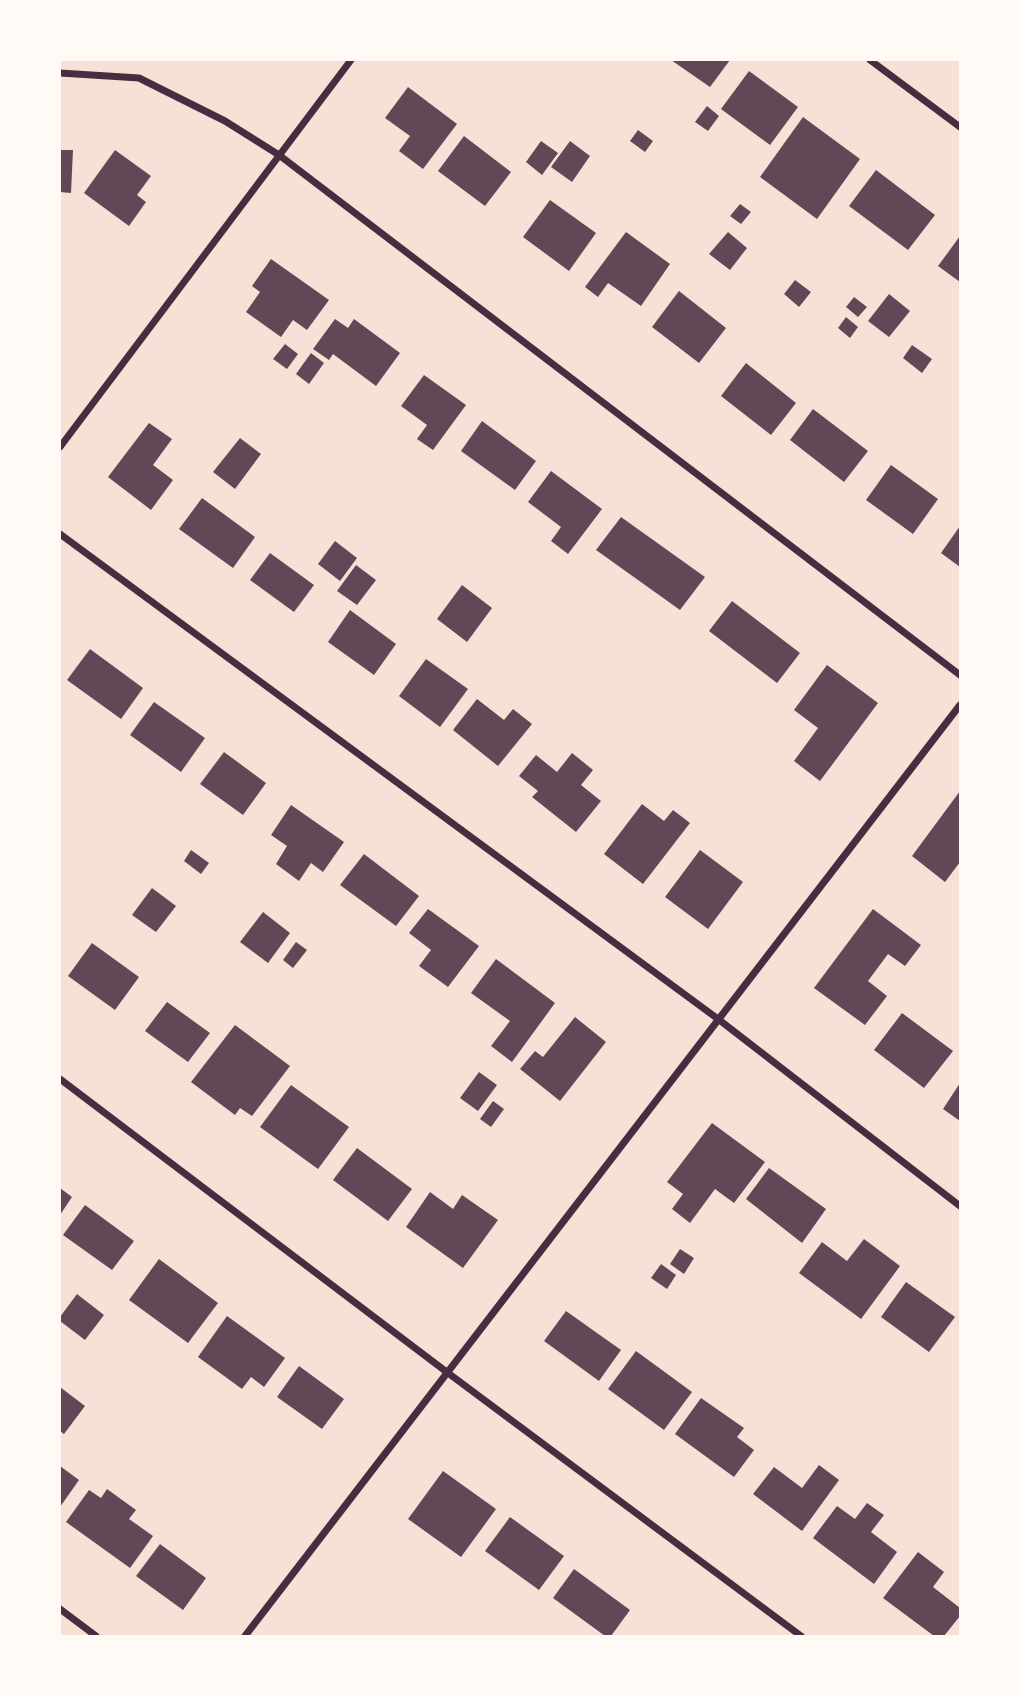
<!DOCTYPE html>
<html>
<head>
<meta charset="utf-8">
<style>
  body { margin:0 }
  #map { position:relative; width:1020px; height:1696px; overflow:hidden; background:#f7e1d7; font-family:Overpass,sans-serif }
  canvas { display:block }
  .frame { position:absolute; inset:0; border:61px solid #fffaf5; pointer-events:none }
</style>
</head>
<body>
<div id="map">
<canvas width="1020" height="1696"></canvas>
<div class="frame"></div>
</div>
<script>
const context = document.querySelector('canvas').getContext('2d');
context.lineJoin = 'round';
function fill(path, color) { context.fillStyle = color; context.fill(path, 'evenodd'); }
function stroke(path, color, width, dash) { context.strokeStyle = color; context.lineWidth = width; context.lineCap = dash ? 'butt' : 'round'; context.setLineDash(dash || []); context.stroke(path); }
const building = new Path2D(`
  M671,60h59l-20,27z
  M749,71l49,36 -28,38 -49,-36z
  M408,87l49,37 -34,45 -24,-18 11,-15 -25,-18z
  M707,106l12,10 -11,15 -13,-9z
  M803,117l57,42 -43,60 -57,-42z
  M638,130l15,11 -8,11 -15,-11z
  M464,136l47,36 -26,34 -47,-35z
  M541,141l17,12 -16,22 -16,-13z
  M570,141l20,15 -18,26 -21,-15z
  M60,150h13l-2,43 -11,-1z
  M115,150l36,26 -14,19 9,7 -17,24 -45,-33z
  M876,170l59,45 -27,35 -59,-44z
  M550,200l46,33 -27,38 -46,-34z
  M740,204l11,8 -10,12 -11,-8z
  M626,232l44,32 -29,42 -33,-23 -10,14 -13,-10z
  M728,232l19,16 -17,22 -21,-16z
  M960,236v46l-22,-16z
  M271,259l58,41 -22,30 -14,-10 -12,17 -35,-25 14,-20 -8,-6z
  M795,280l16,12 -12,15 -15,-13z
  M679,291l47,37 -27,35 -47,-36z
  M889,294l21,17 -21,26 -21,-16z
  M854,297l13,10 -9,10 -12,-10z
  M846,317l12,10 -8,11 -12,-10z
  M335,319l13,9 6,-9 46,34 -24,33 -43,-32 -4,6 -16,-11z
  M285,344l13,10 -11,15 -14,-10z
  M912,345l20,14 -10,14 -19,-15z
  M311,353l13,10 -15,21 -13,-10z
  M746,363l50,40 -25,32 -50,-39z
  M424,375l42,30 -33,45 -16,-11 10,-14 -26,-19z
  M813,409l55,42 -24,31 -54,-42z
  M482,421l54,40 -21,29 -54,-39z
  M149,423l23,16 -19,26 20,15 -22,30 -43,-33z
  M240,438l21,16 -26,35 -22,-17z
  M891,465l47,34 -25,35 -47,-34z
  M551,471l51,38 -34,45 -17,-13 10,-14 -33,-25z
  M202,498l53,39 -22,31 -54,-39z
  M621,517l84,60 -25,33 -84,-60z
  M960,526v41l-19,-14z
  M335,541l22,17 -17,23 -22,-17z
  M270,553l44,32 -20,27 -44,-32z
  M356,565l20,15 -19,25 -20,-14z
  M462,585l30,23 -25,34 -30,-23z
  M732,601l68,52 -23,30 -68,-52z
  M350,610l46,34 -22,31 -46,-33z
  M90,649l53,39 -22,31 -54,-39z
  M426,659l42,30 -28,38 -41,-31z
  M827,665l51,38 -58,78 -26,-20 24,-33 -24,-18z
  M477,699l27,21 9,-11 19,15 -34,42 -45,-36z
  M154,702l51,36 -24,34 -51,-37z
  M224,752l42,31 -23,32 -43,-31z
  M572,753l21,17 -12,15 20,16 -25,31 -44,-35 6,-6 -19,-15 17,-21 21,17z
  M960,791v71l-15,20 -33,-26z
  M642,804l22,17 9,-11 17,13 -47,61 -39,-30z
  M291,805l53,37 -21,30 -12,-9 -12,18 -23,-17 11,-18 -16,-11z
  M191,850l18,13 -8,11 -17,-13z
  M700,850l43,32 -35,47 -43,-32z
  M364,854l55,42 -23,30 -56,-41z
  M152,888l24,18 -20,26 -24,-17z
  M428,909l51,37 -31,41 -29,-21 12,-16 -22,-17z
  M873,909l48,36 -16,21 -17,-12 -20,27 19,15 -22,29 -51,-37z
  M263,912l27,21 -22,30 -28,-21z
  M296,942l11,8 -14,18 -10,-8z
  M92,943l47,34 -24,33 -47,-34z
  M496,959l59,44 -43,59 -21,-16 19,-25 -39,-28z
  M167,1002l43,31 -22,29 -43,-31z
  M902,1013l51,38 -29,37 -50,-38z
  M575,1017l31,25 -46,59 -40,-32 15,-18 8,6z
  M235,1025l55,41 -38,50 -12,-8 -5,7 -44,-33z
  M479,1072l18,13 -19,26 -18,-13z
  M960,1083v38l-17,-12z
  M291,1085l58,42 -31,42 -58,-42z
  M493,1101l11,8 -13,18 -11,-8z
  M712,1123l53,39 -31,41 -19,-14 -25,34 -18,-14 11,-15 -16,-12z
  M357,1148l55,41 -24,32 -55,-41z
  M769,1168l57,41 -24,34 -56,-44z
  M60,1188l12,9 -12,18z
  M430,1192l23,17 9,-14 36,25 -35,48 -57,-41z
  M85,1205l49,36 -22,29 -49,-35z
  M864,1239l36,27 -39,53 -62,-46 23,-31 25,19z
  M680,1249l14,9 -10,16 -14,-10z
  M159,1259l59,44 -30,40 -59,-43z
  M661,1264l15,11 -9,14 -16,-11z
  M906,1282l49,35 -26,35 -48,-35z
  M77,1294l27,21 -19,25 -25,-19v-4z
  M566,1311l55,39 -22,31 -55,-40z
  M227,1316l58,42 -21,29 -13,-10 -9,12 -44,-32z
  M636,1351l56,41 -28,38 -56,-41z
  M299,1366l45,33 -22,30 -45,-32z
  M60,1387l25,19 -21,28 -4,-3z
  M701,1398l43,30 -7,9 17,13 -20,27 -59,-43z
  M819,1465l20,15 -37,51 -49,-37 21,-27 28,21z
  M60,1466l19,14 -19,27z
  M443,1471l53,38 -35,48 -53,-38z
  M107,1489l29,21 -7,9 24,17 -23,32 -64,-46 23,-32 12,8z
  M867,1503l17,12 -13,17 26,20 -23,32 -61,-46 24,-32 18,13z
  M510,1517l54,39 -25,34 -54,-39z
  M160,1544l46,34 -23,32 -47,-34z
  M918,1552l26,20 -11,15 27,21v8l-16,20h-10l-51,-38z
  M574,1569l56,41 -19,26h-6l-52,-38z`);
const minor = new Path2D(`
  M870,60l90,67
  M60,73l79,5 86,43 54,34 681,520
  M60,447l291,-387
  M60,534l658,485 242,187
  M60,1079l388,294 353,263
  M60,1609l36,27
  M245,1636l715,-931`);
fill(building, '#644757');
stroke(minor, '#4a2c40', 7);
</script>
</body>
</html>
